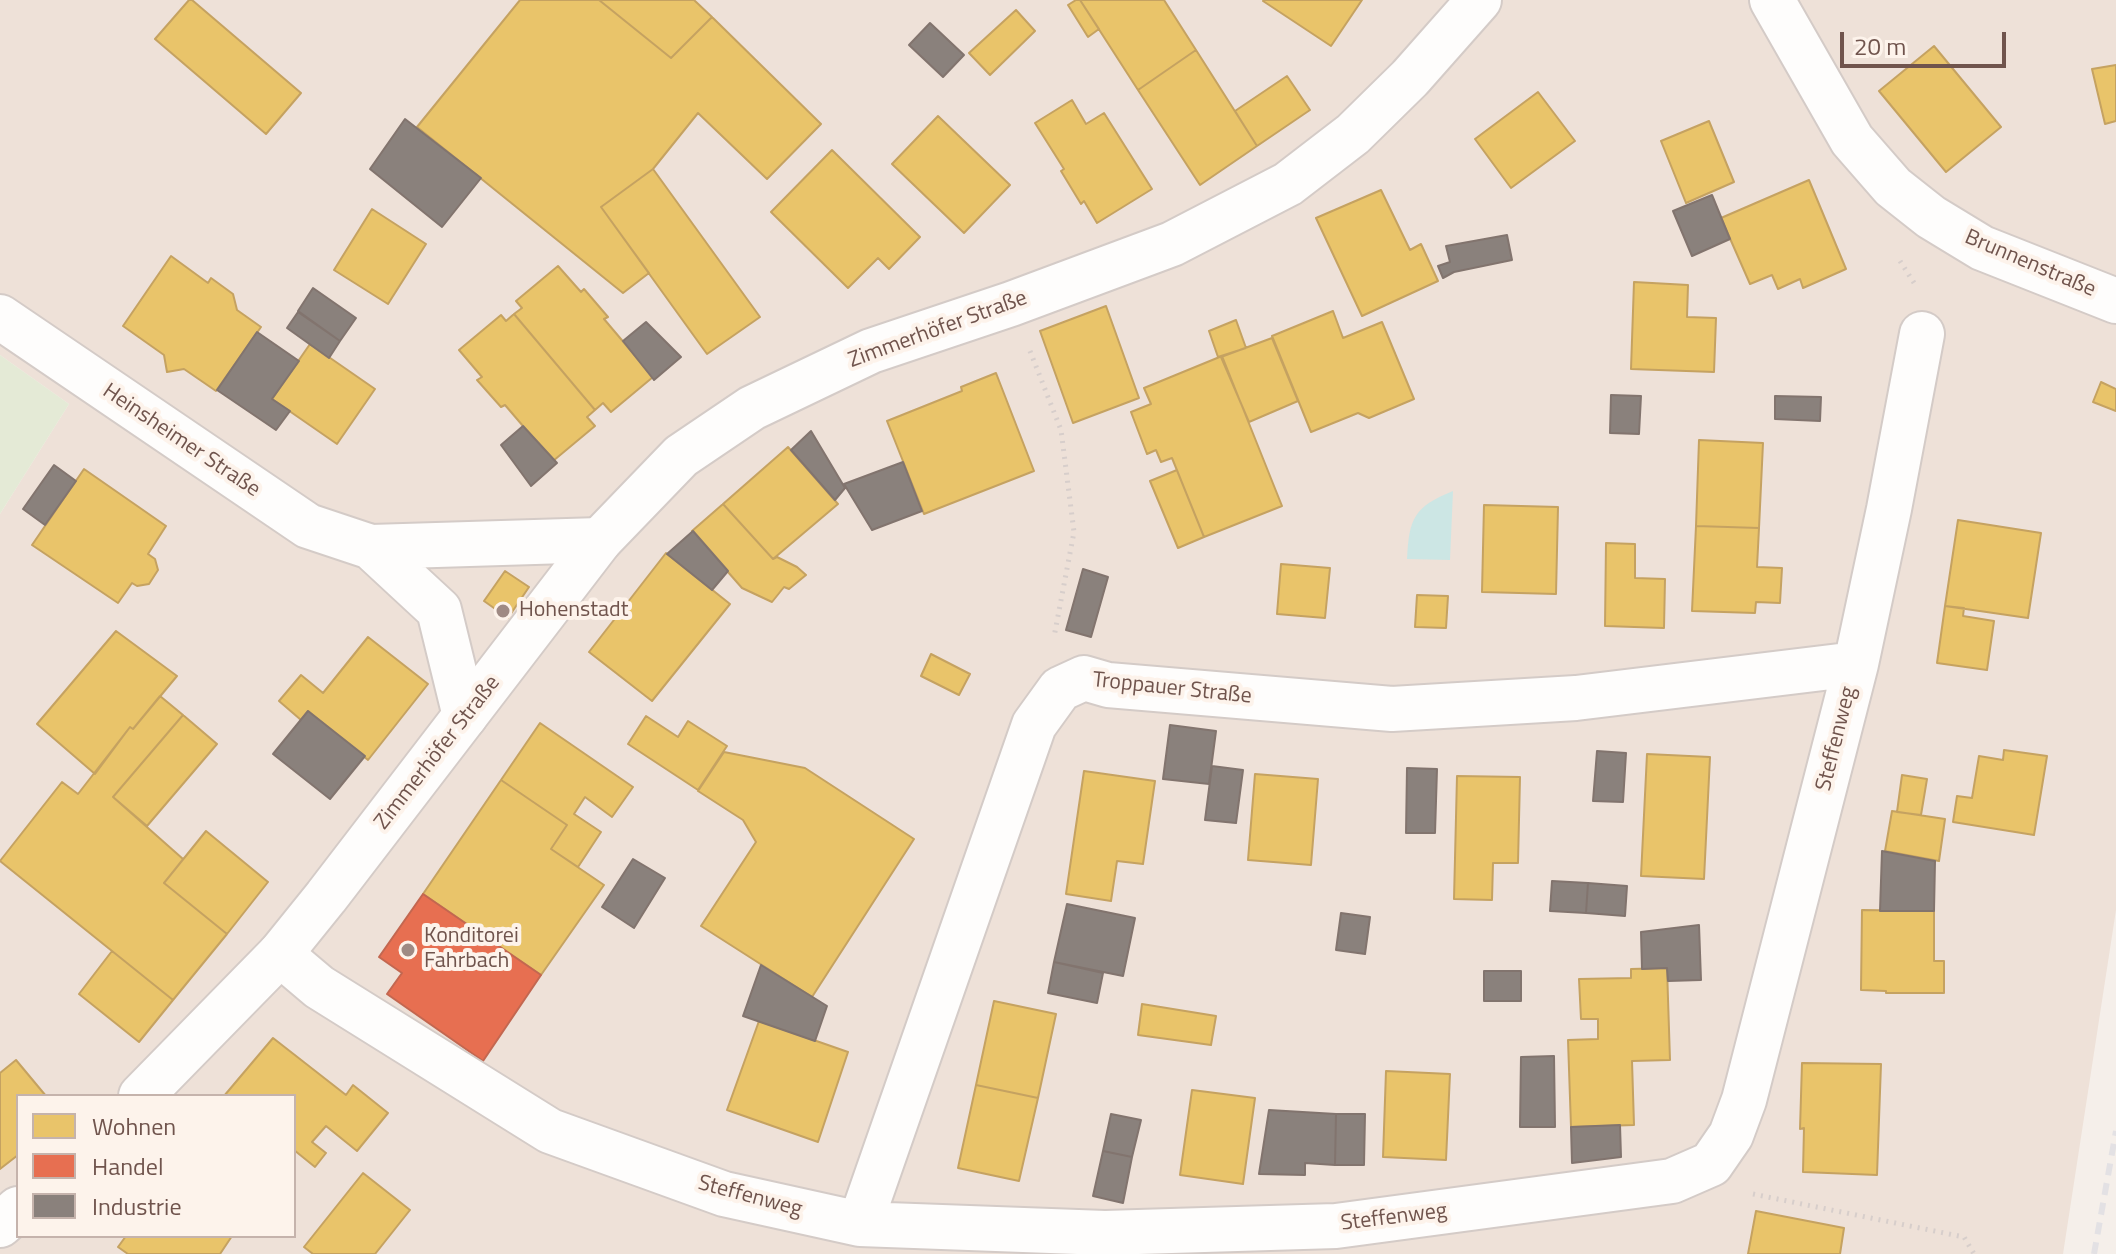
<!DOCTYPE html>
<html>
<head>
<meta charset="utf-8">
<style>
  body { margin:0 }
  #map { position:relative; width:2116px; height:1254px; overflow:hidden; background:#f5efea; font-family:"Titillium Web",sans-serif }
  canvas { display:block }
  .legend { position:absolute; left:16px; top:1094px; width:280px; height:144px; box-sizing:border-box; background:#fdf3eb; border:2px solid #c5b3ac; margin:0; padding:10px 14px; list-style:none; font-size:24px; color:#70544d }
  .legend li { display:flex; align-items:center; gap:16px; height:40px }
  .legend b { width:40px; border:2px solid #c5b3ac }
  .scale { position:absolute; left:1840px; top:32px; width:166px; height:36px; box-sizing:border-box; border:4px solid #70544d; border-top:0; padding-left:10px; font-size:24px; line-height:28px; white-space:nowrap; color:#70544d; -webkit-text-stroke:6px #fdf3eb; paint-order:stroke }
</style>
</head>
<body>
<div id="map">
<canvas width="2116" height="1254"></canvas>
<ul class="legend">
<li><b style="height:22px;background:#e9c46a"></b>Wohnen</li>
<li><b style="height:22px;background:#e76f51"></b>Handel</li>
<li><b style="height:22px;background:#8a817c"></b>Industrie</li>
</ul>
<div class="scale">20 m</div>
</div>
<script>
const context = document.querySelector('canvas').getContext('2d');
context.lineJoin = 'round';
function fill(path, color) { context.fillStyle = color; context.fill(path, 'evenodd'); }
function stroke(path, color, width, dash) { context.strokeStyle = color; context.lineWidth = width; context.lineCap = dash ? 'butt' : 'round'; context.setLineDash(dash || []); context.stroke(path); }
function drawText(font, color, halo, rows, align = 'center') {
  context.font = font + ' "Titillium Web",sans-serif'; context.lineWidth = 8; context.setLineDash([]); context.textBaseline = 'middle'; context.strokeStyle = halo; context.fillStyle = color; for (const [text, x, y, turn = 0] of rows) {
    context.save(); context.translate(x, y); context.rotate((+turn || 0) * Math.PI / 180); context.textAlign = isNaN(turn) ? turn : align; if (halo) context.strokeText(text, 0, 0); context.fillText(text, 0, 0); context.restore();
  }
}
const residential = new Path2D(`
  M0,0h2116v910l-53,344h-2063v-740l69,-110 -69,-49zM18,1096h276v140h-276z`);
const green = new Path2D(`
  M0,355l69,49 -69,110z`);
const water = new Path2D(`
  M1453,491l-3,69 -43,-1c2,-41 7,-52 46,-68z`);
const homes = new Path2D(`
  M189,0h3l109,93 -35,41 -111,-95z
  M520,0h79l72,58 41,-41 109,107 -54,55 -69,-66 -45,56 -52,38 48,66 -26,20 -206,-166z
  M599,0h95l18,17 -41,41z
  M1076,0h4l19,29 -11,8 -20,-32z
  M1080,0h84l32,50 -58,40z
  M1264,0h98l-31,46 -68,-45z
  M1016,10l19,21 -45,44 -21,-22z
  M1934,46l67,81 -55,45 -67,-81z
  M1196,50l61,96 -57,39 -62,-95z
  M2116,65v56l-11,3 -13,-55z
  M1287,76l23,34 -53,36 -22,-35z
  M1538,92l37,49 -64,47 -36,-49z
  M1072,100l14,24 18,-11 48,76 -55,34 -13,-22 -3,3 -20,-33 3,-2 -29,-46z
  M938,116l72,69 -46,48 -72,-69z
  M1709,121l25,61 -48,21 -25,-62z
  M832,150l88,87 -31,32 -11,-11 -30,30 -77,-76z
  M653,169l107,148 -53,37 -106,-147z
  M1809,180l37,89 -43,19 -3,-9 -22,10 -6,-14 -22,9 -29,-66z
  M1381,190l29,60 11,-6 17,37 -76,35 -46,-98z
  M372,209l54,35 -38,60 -54,-34z
  M171,256l37,27 3,-5 22,16 4,16 24,17 -45,64 -32,-22 -17,3 -3,-17 -41,-29z
  M558,266l23,26 3,-3 24,28 -4,2 49,58 -42,35 -8,-9 -8,7 -81,-96 8,-6 -6,-7z
  M1634,282l54,3 -1,32 29,1 -2,54 -83,-3z
  M1106,306l33,92 -66,25 -33,-92z
  M1333,311l10,27 39,-16 32,77 -45,19 -11,-5 -47,19 -39,-96z
  M514,314l81,96 -8,7 8,9 -42,35 -48,-56 -4,2 -24,-27 5,-3 -23,-27 42,-35 5,6z
  M1236,320l10,28 -28,9 -9,-26z
  M1272,338l26,63 -49,21 -28,-65z
  M310,344l65,45 -38,55 -65,-45z
  M1222,356l60,150 -78,31 -32,-79 -11,4 -5,-12 -9,4 -16,-42 20,-8 -7,-16z
  M996,373l38,98 -110,43 -37,-93 75,-30 -1,-4z
  M2101,382l15,7v22l-23,-9z
  M1699,440l64,3 -4,85 -63,-2z
  M788,447l50,57 -65,55 -50,-55z
  M84,469l82,57 -18,28 7,5 3,11 -9,14 -12,2 -5,-3 -14,20 -86,-58z
  M1177,470l27,67 -26,11 -28,-67z
  M723,504l50,55 4,-2 20,10 9,8 -17,14 -5,-2 -12,15 -30,-14 -50,-57z
  M1484,505l74,2 -2,87 -74,-2z
  M1958,520l83,13 -13,85 -83,-12z
  M1696,526l63,2 -2,39 25,1 -2,35 -24,-1 -1,11 -63,-2z
  M1606,543l29,1v34l30,1 -1,49 -59,-2z
  M666,553l64,51 -78,97 -63,-49z
  M1281,564l49,4 -5,50 -48,-4z
  M505,571l24,16 -21,31 -24,-17z
  M1417,595l31,1 -2,32 -31,-1z
  M1945,606l19,2 -1,8 31,5 -7,49 -50,-7z
  M116,631l61,45 -44,53 -3,-2 -35,47 -58,-50z
  M368,637l60,47 -60,76 -60,-49 -7,9 -22,-19 22,-26 22,18z
  M931,654l39,20 -11,21 -38,-19z
  M160,696l23,19 -70,82 70,62 -19,24 63,51 -54,66 -173,-139 62,-79 16,12 52,-67 3,2z
  M183,715l34,29 -70,82 -34,-29z
  M646,716l32,21 10,-16 39,25 -29,44 -70,-46z
  M540,723l93,64 -21,30 -27,-20 -11,17 27,18 -23,35 -27,-18 16,-24 -66,-45z
  M2004,750l43,6 -13,79 -81,-13 4,-26 15,2 7,-42 24,4z
  M724,752l81,16 109,71 -102,158 -111,-71 55,-84 -13,-22 -45,-29z
  M1647,754l63,3 -6,122 -63,-3z
  M1084,771l71,10 -12,83 -26,-3 -6,40 -45,-7z
  M1255,774l63,5 -7,86 -63,-5z
  M1902,775l25,4 -6,36 -24,-3z
  M1457,776l63,1 -2,86h-25l-1,37 -38,-1z
  M501,780l66,45 -16,24 53,36 -63,90 -118,-81z
  M1892,811l53,8 -6,42 -54,-10z
  M206,831l62,51 -41,52 -63,-51z
  M1862,910l72,1v50h10v32h-58v-2l-25,-1z
  M112,951l61,49 -34,42 -60,-48z
  M1667,968l3,92 -38,1 2,64 -63,2 -3,-87 30,-1v-20h-17l-2,-40 52,-1v-9z
  M994,1001l62,13 -18,84 -62,-13z
  M1142,1004l74,12 -5,29 -73,-10z
  M759,1021l89,31 -30,90 -91,-32z
  M273,1038l73,57 7,-10 35,28 -31,38 -31,-25 -14,16 14,11 -11,14 -21,-17v-54h-70z
  M16,1060l30,36h-28v59l-18,14v-96z
  M1802,1063l79,1 -4,111 -74,-3 1,-44 -4,1z
  M1386,1071l64,3 -4,86 -63,-3z
  M976,1085l62,13 -19,83 -61,-13z
  M1192,1090l63,8 -12,86 -63,-9z
  M363,1173l47,37 -35,44h-62l-9,-7z
  M1756,1211l88,17 -4,26h-92z
  M126,1236h106l-12,18h-92l-10,-7z`);
const shops = new Path2D(`
  M423,894l118,81 -58,86 -96,-67 15,-21 -23,-16z`);
const industry = new Path2D(`
  M930,23l34,32 -21,22 -34,-32z
  M405,119l76,59 -39,49 -72,-58z
  M1712,195l18,44 -38,17 -19,-45z
  M1507,235l5,25 -58,12 -11,6 -5,-12 12,-4 -4,-16z
  M313,288l43,30 -16,23 -42,-30z
  M298,312l42,29 -11,17 -42,-30z
  M646,322l35,35 -27,23 -31,-39z
  M257,332l42,29 -27,38 18,12 -14,19 -59,-40z
  M1611,395l30,1 -2,38 -29,-1z
  M1775,396l46,1 -1,24 -45,-2z
  M523,426l34,37 -26,23 -30,-41z
  M811,431l34,57 -10,12 -44,-50z
  M903,462l19,49 -50,19 -28,-46z
  M54,465l22,16 -31,44 -22,-16z
  M693,531l35,40 -16,19 -45,-36z
  M1083,569l25,8 -17,60 -25,-7z
  M308,711l57,45 -35,43 -57,-45z
  M1170,725l46,6 -7,53 -46,-5z
  M1597,751l29,2 -3,49 -30,-1z
  M1212,766l31,4 -7,53 -31,-3z
  M1407,768l30,1 -2,64h-29z
  M1882,851l53,10 -1,50h-54z
  M633,859l32,19 -31,50 -32,-21z
  M1552,881l36,2 -2,30 -36,-2z
  M1588,883l39,3 -2,30 -39,-3z
  M1067,904l68,14 -12,58 -69,-14z
  M1341,913l29,4 -5,37 -29,-4z
  M1699,925l2,55 -33,1 -1,-13 -25,1 -1,-37z
  M1054,962l49,11 -6,30 -49,-10z
  M761,965l66,41 -12,35 -72,-25z
  M1484,971h37v30h-37z
  M1554,1056l1,71h-35l1,-70z
  M1269,1110l67,4 -1,51 -30,-2v12l-46,-1z
  M1111,1114l30,6 -9,37 -29,-6z
  M1336,1114h29l-1,51h-29z
  M1620,1125l1,32 -49,6 -1,-36z
  M1103,1151l29,6 -9,46 -30,-7z`);
const path = new Path2D(`
  M1900,261l16,25
  M1030,351l31,79 13,102 -20,105
  M1753,1194l211,43 10,17`);
const minor = new Path2D(`
  M0,317l308,209 63,21 229,-7
  M371,547l68,63 26,106
  M280,954l39,33 231,144 174,63 136,30 245,9 231,-7 336,-45 39,-17 20,-29 13,-35 112,-436 33,-155 33,-175
  M860,1224l174,-499 26,-36 24,-11 24,7 284,24 184,-11 280,-34`);
const tertiary = new Path2D(`
  M1772,0l80,140 41,47 38,30 51,31 134,53
  M141,1096l139,-142 46,-57 274,-357 81,-84 71,-48 119,-57 140,-47 161,-60 116,-60 65,-50 57,-56 69,-78
  M0,1225l18,-16`);
const rail = new Path2D(`
  M2094,1254l22,-123`);
const markers = [
  [503,611,8,"#9f8a84"],
  [408,950,8,"#9f8a84"]
];
const streetNames = [
  ["Brunnenstraße",2030,264,23],
  ["Zimmerhöfer Straße",938,330,-20],
  ["Heinsheimer Straße",181,441,34],
  ["Troppauer Straße",1172,689,6],
  ["Steffenweg",1837,739,-76],
  ["Zimmerhöfer Straße",438,753,-52],
  ["Steffenweg",750,1197,15],
  ["Steffenweg",1394,1218,-7]
];
const poiNames = [
  ["Hohenstadt",519,611],
  ["Konditorei",424,937],
  ["Fahrbach",424,962]
];
fill(residential, '#eee1d8');
fill(green, '#e4ead6');
fill(water, '#cce6e4');
fill(homes, '#e9c46a');
stroke(homes, '#c5a261', 2);
fill(shops, '#e76f51');
stroke(shops, '#c36750', 2);
fill(industry, '#8a817c');
stroke(industry, '#82746e', 2);
stroke(minor, '#d4cbc7', 48);
stroke(tertiary, '#d4cbc7', 48);
stroke(path, '#d7cecb', 5, [2, 6]);
stroke(minor, '#fefdfc', 44);
stroke(tertiary, '#fefdfc', 44);
stroke(rail, '#e3e1e4', 6, [12, 8]);
for (const [x, y, r, color] of markers) { const dot = new Path2D(); dot.arc(x, y, r, 0, 2 * Math.PI); context.fillStyle = color; context.fill(dot); stroke(dot, '#fdf3eb', 3); }
drawText('22px', '#70544d', '#fdf3eb', streetNames);
drawText('22px', '#70544d', '#fdf3eb', poiNames, 'left');
</script>
</body>
</html>
